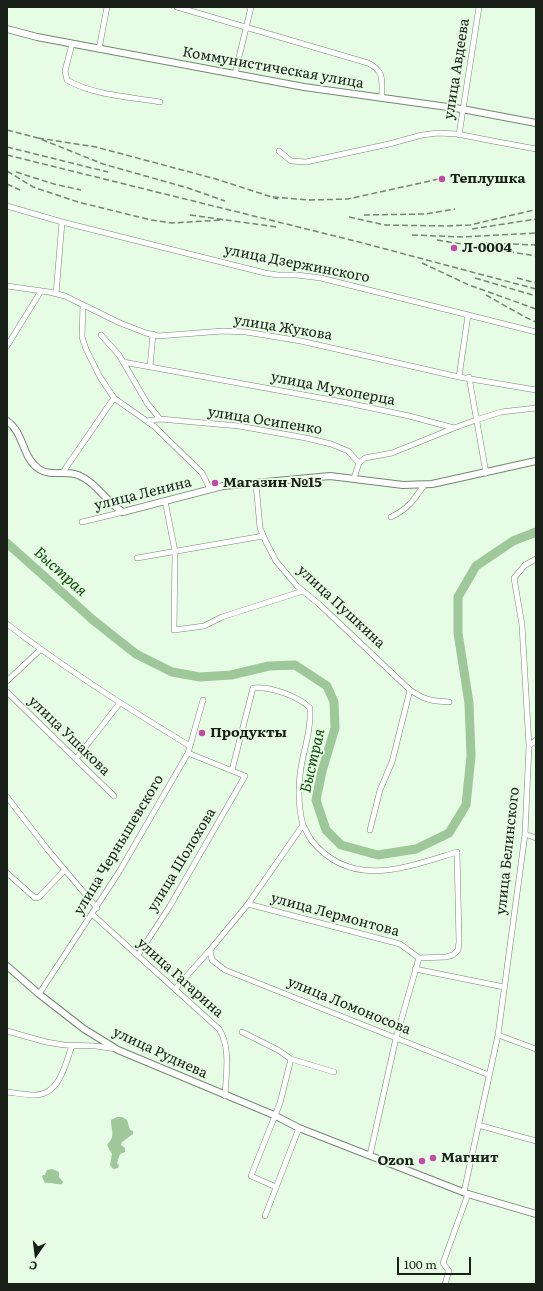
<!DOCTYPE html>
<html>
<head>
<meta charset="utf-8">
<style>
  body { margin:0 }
  #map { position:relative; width:543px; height:1291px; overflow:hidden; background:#e7fce4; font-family:Literata,serif }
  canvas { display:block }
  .frame { position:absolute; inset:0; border:8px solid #182017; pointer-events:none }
  .north { position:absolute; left:16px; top:1235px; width:40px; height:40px; -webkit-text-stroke:3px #e7fce4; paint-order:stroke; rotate:194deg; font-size:11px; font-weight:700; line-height:16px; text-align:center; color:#182017 }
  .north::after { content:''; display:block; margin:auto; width:14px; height:18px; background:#182017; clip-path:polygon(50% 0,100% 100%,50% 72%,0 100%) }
  .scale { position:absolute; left:397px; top:1257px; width:74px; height:18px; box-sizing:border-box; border:2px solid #182017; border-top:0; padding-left:5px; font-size:12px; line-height:14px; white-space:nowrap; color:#182017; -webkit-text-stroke:3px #e7fce4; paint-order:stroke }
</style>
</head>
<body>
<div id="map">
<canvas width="543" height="1291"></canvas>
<div class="frame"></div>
<div class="north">С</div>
<div class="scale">100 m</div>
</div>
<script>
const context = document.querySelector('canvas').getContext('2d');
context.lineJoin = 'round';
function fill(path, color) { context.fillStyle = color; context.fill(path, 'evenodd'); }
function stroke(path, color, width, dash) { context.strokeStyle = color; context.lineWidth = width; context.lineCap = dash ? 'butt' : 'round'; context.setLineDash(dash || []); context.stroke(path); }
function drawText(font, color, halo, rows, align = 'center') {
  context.font = font + ' Literata,serif'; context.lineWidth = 3.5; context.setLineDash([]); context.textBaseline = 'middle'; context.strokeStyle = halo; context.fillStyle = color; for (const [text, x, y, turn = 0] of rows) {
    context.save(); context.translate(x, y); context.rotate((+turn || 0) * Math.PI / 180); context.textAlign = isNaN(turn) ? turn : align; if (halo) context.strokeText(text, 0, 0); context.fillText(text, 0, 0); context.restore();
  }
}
const water = new Path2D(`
  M117,1117h5l5,3 3,10 3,1v3l-11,8 -1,3 4,3v4l-5,2 -3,9 2,2 -1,3 -5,1 -3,-4 2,-11 -5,-9c9,-9 4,-14 4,-25z
  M52,1169l7,3v5l4,5 -1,2c-6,1 -11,-2 -17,-1l-3,-6 1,-2h2l2,-5z`);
const river = new Path2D(`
  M7,543l86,77 43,34 36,18 28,5 31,-2 38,-9 26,-1 32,21 7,16 1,26 -13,43 -6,29 10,30 15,15 37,10 38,-6 33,-16 17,-28 5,-49 -2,-53 -11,-70v-36l18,-31 37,-25 23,-9`);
const minor = new Path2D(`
  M177,7l191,56c18,9 13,18 14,35
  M72,44l-7,27 2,9c25,15 64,17 93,22
  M99,49l8,-42
  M235,74l16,-67
  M459,135l20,-128
  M279,151l12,10 15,1 83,-18 33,-9 16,-2 19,1 36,7 43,8
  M7,206l55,16 203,51 13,2h19l24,3 215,54
  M7,286l42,6 16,4 55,27 26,10 12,3 65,-5 23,1 55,9 158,36 77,13
  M56,294l6,-72
  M83,305l-1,32 4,12 14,28 14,21 41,29 47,46 8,16
  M101,335l18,20 28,48 13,16
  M7,346l34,-55
  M123,362l225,41 61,13 45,12 22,-8 25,-8 35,-4
  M150,367l3,-33
  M459,377l9,-62
  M469,377l17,96
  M147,421l13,-2 79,7 67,12 25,6 17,7 11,12
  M63,472l51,-74
  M354,478l5,-15 6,-5 27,-5 62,-25
  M256,484l4,44 6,14 10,19 21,25 22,18 91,86c15,10 21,11 39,12
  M165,501l10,50 -1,79 30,-4 18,-9 81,-26
  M391,517c17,-8 23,-17 33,-32
  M82,522l41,-10
  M137,558l126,-22
  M7,624c58,45 120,84 183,122
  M7,681l33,-31
  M7,692l107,104
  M529,746l7,-6
  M76,759l43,-55
  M7,797l41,53 49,58
  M370,830l10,-40 12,-28 18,-72
  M525,834l11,4
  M7,873l28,25 4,-1 26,-27
  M248,904l152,40 19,14 27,-1 7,-2 5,-5 1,-8 -2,-90c-50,15 -105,38 -145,-11 -4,-5 -6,-11 -9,-16
  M93,915l126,114c12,18 7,46 6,67
  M210,950l2,10 13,10 264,105
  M138,955l32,-49 75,-130 -57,-23
  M415,969l89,18
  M175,989l35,-39 38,-46 55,-79c-6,-23 -5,-45 0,-68 4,-17 8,-32 7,-49 -12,-12 -40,-22 -57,-20l-21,82
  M39,994l80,-122 69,-119 15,-53
  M7,1031l39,11 18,3 32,1 20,3
  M242,1032l36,18 13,9 43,13
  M498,1035l38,14
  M7,1092c9,1 19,3 28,3 25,0 30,-31 37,-49
  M478,1125l58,16
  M370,1155l26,-117 23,-80
  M276,1187l-25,-11 29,-73 11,-44
  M464,1192l34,-157 27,-201 4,-88 -7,-121 -8,-47 11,-13 11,-6
  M265,1216l34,-88
  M445,1284l4,-13 -6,-8 25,-69`);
const tertiary = new Path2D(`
  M7,29l30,8 267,50 158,22 74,14
  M7,421c17,11 15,37 32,48 12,8 25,1 39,6 18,7 28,27 45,37l100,-26 107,-10 73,9 29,-1 104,-23
  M7,966l32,28 45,35 34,21 156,65 25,13 169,66 68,20`);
const rail = new Path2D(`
  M7,130l31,8 65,26 85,24 37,13
  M38,138l58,9 120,32 62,20
  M7,147l101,25
  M7,155l352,87 177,47
  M7,171l26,16 45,15 73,18 21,3 51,-3
  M16,172l38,12 27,6
  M7,184l13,6
  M273,197l37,3 38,-1 91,-20
  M190,215l87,12
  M364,215l61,-1 30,-5
  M349,217l36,8 61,1 24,-1 64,-15
  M472,229l64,-10
  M412,235l51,2 73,-4
  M437,240l99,16
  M486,243l50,2
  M422,263l47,22 67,24
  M475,278l61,18
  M517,278l19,5
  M486,295l39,22 11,5`);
const markers = [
  [442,179,4,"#c04ca5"],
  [454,248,4,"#c04ca5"],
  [215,483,4,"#c04ca5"],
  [202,733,4,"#c04ca5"],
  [433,1158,4,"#c04ca5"],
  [422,1161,4,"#c04ca5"]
];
const streetNames = [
  ["Коммунистическая улица",273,68,10],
  ["улица Авдеева",457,69,-81],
  ["улица Дзержинского",297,264,11],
  ["улица Жукова",283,328,9],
  ["улица Мухоперца",333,389,11],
  ["улица Осипенко",265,421,9],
  ["улица Ленина",143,494,-14],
  ["улица Пушкина",341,607,43],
  ["улица Ушакова",69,736,44],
  ["улица Чернышевского",119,845,-59],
  ["улица Белинского",508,851,-84],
  ["улица Шолохова",182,860,-59],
  ["улица Лермонтова",335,915,15],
  ["улица Гагарина",180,978,42],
  ["улица Ломоносова",349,1006,22],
  ["улица Руднева",160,1053,25]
];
const poiNames = [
  ["Теплушка",450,179],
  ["Л-0004",462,248],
  ["Магазин №15",223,483],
  ["Продукты",210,733],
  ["Магнит",441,1158],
  ["Ozon",414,1161,"right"]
];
const waterNames = [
  ["Быстрая",60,572,42],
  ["Быстрая",313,761,-77]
];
fill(water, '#9ec899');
stroke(river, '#9ec899', 9);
stroke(minor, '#748772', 6);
stroke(tertiary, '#748772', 8);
stroke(minor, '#fff', 5);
stroke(tertiary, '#fff', 6);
stroke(rail, '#768474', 1.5, [6, 3]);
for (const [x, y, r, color] of markers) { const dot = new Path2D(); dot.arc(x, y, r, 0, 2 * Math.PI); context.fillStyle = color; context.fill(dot); stroke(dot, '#e7fce4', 1.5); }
drawText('14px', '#182017', '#e7fce4', streetNames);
drawText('bold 14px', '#182017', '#e7fce4', poiNames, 'left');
drawText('italic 15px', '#0d4909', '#e7fce4', waterNames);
</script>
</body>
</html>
